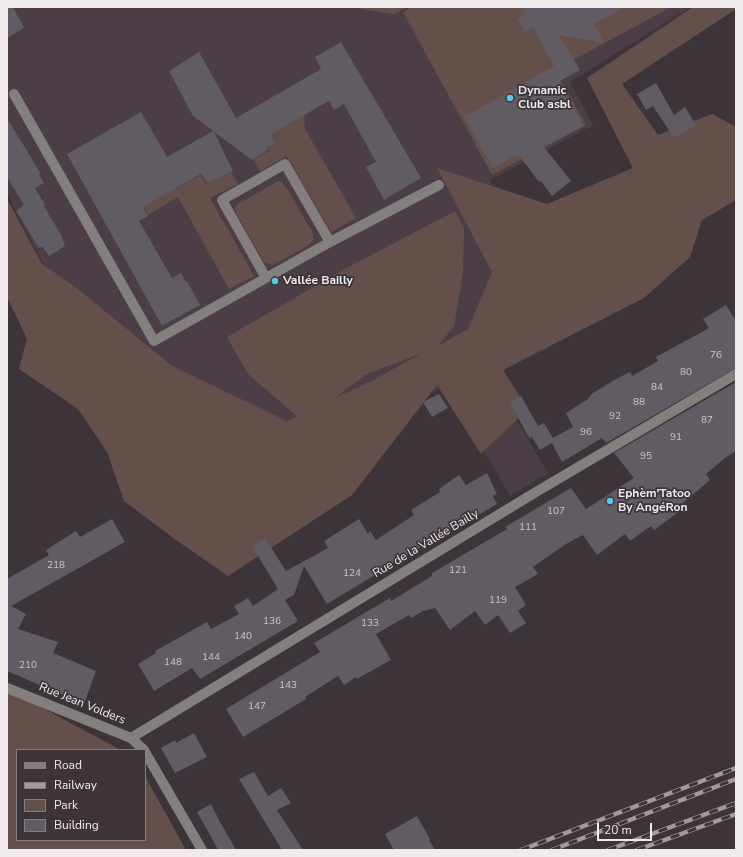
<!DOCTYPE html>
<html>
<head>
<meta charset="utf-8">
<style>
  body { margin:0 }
  #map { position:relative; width:743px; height:857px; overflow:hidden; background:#3d3439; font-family:"Nunito Sans",sans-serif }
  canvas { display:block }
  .frame { position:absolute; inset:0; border:8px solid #f0eaed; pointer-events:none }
  .legend { position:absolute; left:16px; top:749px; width:130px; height:92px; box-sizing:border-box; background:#3d3439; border:1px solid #857d81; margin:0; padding:5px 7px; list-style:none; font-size:12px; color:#f0eaed }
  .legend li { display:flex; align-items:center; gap:8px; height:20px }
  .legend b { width:20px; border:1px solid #857d81 }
  .scale { position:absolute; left:597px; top:823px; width:55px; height:18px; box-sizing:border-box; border:2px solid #f0eaed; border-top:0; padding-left:5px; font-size:12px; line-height:14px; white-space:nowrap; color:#f0eaed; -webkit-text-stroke:3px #3d3439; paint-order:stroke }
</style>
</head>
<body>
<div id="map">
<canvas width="743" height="857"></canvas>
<div class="frame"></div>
<ul class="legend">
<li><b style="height:5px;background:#847f7f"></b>Road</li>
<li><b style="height:5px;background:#a29a9e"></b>Railway</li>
<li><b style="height:11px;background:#64504b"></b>Park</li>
<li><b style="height:11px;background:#615b63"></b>Building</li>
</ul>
<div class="scale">20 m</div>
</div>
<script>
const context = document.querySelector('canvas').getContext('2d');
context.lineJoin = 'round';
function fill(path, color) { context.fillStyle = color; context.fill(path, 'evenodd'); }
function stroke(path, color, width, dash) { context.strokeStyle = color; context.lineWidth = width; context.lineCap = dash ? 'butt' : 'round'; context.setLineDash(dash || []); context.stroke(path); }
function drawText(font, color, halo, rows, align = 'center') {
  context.font = font + ' "Nunito Sans",sans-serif'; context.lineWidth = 3.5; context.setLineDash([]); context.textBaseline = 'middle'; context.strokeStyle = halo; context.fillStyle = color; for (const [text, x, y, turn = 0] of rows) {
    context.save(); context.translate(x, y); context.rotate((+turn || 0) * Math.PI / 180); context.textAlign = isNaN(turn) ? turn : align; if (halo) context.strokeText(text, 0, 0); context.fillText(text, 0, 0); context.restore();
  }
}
const built = new Path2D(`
  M7,7h684l-121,75 23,43 -103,55 20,48 -36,121 74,124 -38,23 -65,-112 -236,157 -168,-281 -34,-66z`);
const green = new Path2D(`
  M348,7h59l-13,7z
  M412,7h259l-116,63 31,55 -94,50 -89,-163z
  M693,7h43v2l-114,75 36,51 54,-21 24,13v73l-34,20 -12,37 -46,41 -141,72 25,39 -47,45 -44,-69 -85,110 -124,81 -52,-36 -52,-39 -17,-49 -29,-43 -59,-40 8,-30 -20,-42v-98l35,65 36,25 94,77 115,55 10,-5 -49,-42 -21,-37 116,-67 112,-59 9,17 -1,46 -9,52 -15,19 29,-16 24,-57 -55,-104 110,36 86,-36 -46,-90zM422,353l-50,28 -37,17 30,-23z
  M304,114l1,15 51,89 -25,14 -44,-76 -27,15 -7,-12 16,-8 -1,-3 7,-4 1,-2 -5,-8z
  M231,172l7,12 -28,14 44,78 -25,13 -51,-92 -30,18 -5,-9 58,-31 5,9 8,-5 1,1z
  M278,181l4,2 4,4 27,46v7l-4,5 -36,20 -9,-3 -28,-49 -1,-5 3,-4z
  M7,687l54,31 60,32h-104v90h128v-64l41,74h-179z`);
const building = new Path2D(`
  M7,7h6l11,21 -17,10z
  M521,7h104l-31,17 10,19 -45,-8 21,35 -22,12 26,44 -40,21 27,34 -19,15 -11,-15 -2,1 -21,-28 -25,14 -29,-51 90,-51 -21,-39 -8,5 -8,-13 8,-5z
  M341,42l80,136 -37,22 -18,-33 10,-5 -32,-58 -10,6 -5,-9 -58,33 5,9 -9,5 1,2 -16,10 -38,-28 19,39 -17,9 -2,-1 -7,4 -6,-9 -58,33 5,9 -9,5 33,57 9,-5 5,9 1,-1 13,24 -38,21 -95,-172 74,-42 26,45 46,-26 -20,-15 -24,-45 30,-19 37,66 85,-49 -6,-12z
  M656,83l18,32 11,-8 11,18 -22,13 -21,-32 -7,4 -9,-16z
  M7,118l34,56 -2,1 5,8 -9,5 10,17 -1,1 17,29 4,11 -16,10 -7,-10 -3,2 -23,-37 8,-6 -17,-28z
  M726,305l10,16v47l-130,75 -4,-5 -40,24 -10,-19 -12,7 -8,-13 -3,1 -19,-36 11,-6 17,30 6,-3 9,15 20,-11 -7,-14 22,-14v-1l5,-5 23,-14 14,-7 2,4 26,-15 -2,-4 53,-29 -6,-9z
  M736,382v69l-11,7 -19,16 4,6 -33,28 3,3 -26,19 -3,-4 -21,15 -5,-7 -28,21 -14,-20 -17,9 -33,23 5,7 -23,13 11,18 -8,6 8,12 -16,10 -12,-18 -13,10 -10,-14 -25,19 -15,-22 -12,3 -12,7 -2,-3 -33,19 15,26 -34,19 -1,-2 -12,8 -6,-9 -33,21 1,2 -63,38 -17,-28 94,-57 -6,-9 76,-45 1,3 41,-25v-3l75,-44 -2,-2 66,-39 15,21 48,-31 -20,-25z
  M439,394l9,14 -16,9 -9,-15z
  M487,473l10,21 -4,2 4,8 -37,22 -1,-2 -132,80 -23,-38 -10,29 -9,5 13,21 -98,58 -8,-11 -38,23 -16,-27 18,-11 -1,-2 52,-29 4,7 28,-15 -5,-8 14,-8 5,8 25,-17 -26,-43 13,-8 21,33 42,-23 -4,-7 35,-22 9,15 2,-3 6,9 38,-25 -3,-5 29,-18 -1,-3 20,-14 7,10z
  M112,519l13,23 -114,64 15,8 -8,15 40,13 -5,11 43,18 -12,33 -77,-33v-92l42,-24 -3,-5 30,-19 4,6z
  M194,733l13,24 -32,16 -14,-25 14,-8 1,3z
  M254,772l14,24 13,-8 10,15 -14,7 26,40h-21l-43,-71z
  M211,804l8,16 17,30h-18l-4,-8 -17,-30z
  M417,816l13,23 -1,1 6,10h-41l-9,-16z`);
const minor = new Path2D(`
  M14,94l140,247 176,-99 109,-57
  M266,278l-44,-78 63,-36 45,78
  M7,688l124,50 13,12
  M131,738l405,-246 200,-118
  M145,752l57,98`);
const rail = new Path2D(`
  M521,850l215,-82
  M552,850l184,-71
  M608,850l128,-47
  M637,850l99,-36`);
const markers = [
  [510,98,4,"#5cc7e8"],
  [275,281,4,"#5cc7e8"],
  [610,501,4,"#5cc7e8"]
];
const numberNames = [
  ["76",716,356],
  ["80",686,373],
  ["84",657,388],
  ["88",639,403],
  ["92",615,417],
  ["87",707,421],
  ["96",586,433],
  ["91",676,438],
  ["95",646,457],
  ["107",556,512],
  ["111",528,528],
  ["218",56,566],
  ["121",458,571],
  ["124",352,574],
  ["119",498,601],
  ["136",272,622],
  ["133",370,624],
  ["140",243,637],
  ["144",211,658],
  ["148",173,663],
  ["210",28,666],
  ["143",288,686],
  ["147",257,707]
];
const poiNames = [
  ["Dynamic",518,91],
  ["Club asbl",518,105],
  ["Vallée Bailly",283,281],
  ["Ephèm'Tatoo",618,494],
  ["By AngéRon",618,508]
];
const streetNames = [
  ["Rue de la Vallée Bailly",426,544,-31],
  ["Rue Jean Volders",82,704,22]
];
fill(built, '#4c3e46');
fill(green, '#64504b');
fill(building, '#615b63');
stroke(minor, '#847f7f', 10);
stroke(rail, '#a29a9e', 4.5);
stroke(rail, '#3d3439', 3, [9]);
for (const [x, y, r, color] of markers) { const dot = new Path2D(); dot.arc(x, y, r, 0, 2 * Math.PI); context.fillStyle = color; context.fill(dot); stroke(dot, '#3d3439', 1.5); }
drawText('10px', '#ccc6ca', null, numberNames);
drawText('bold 12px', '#f0eaed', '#3d3439', poiNames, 'left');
drawText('12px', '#f0eaed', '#3d3439', streetNames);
</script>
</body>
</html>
